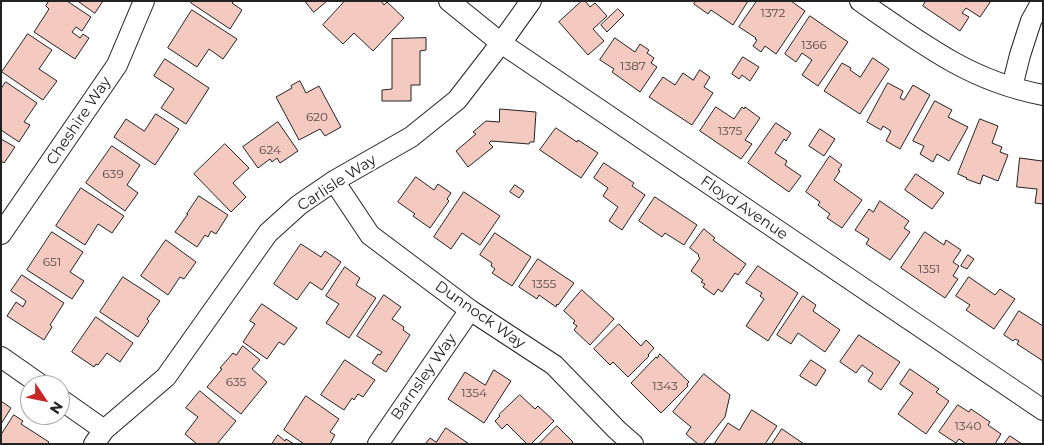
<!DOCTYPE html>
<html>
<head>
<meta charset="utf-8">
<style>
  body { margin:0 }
  #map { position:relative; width:1044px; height:445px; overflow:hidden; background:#fff; font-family:Montserrat,sans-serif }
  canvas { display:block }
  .frame { position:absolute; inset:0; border:2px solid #222; pointer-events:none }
  .north { position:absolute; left:20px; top:375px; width:50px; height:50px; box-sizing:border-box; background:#fff; border:1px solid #a7a7a7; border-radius:50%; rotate:124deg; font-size:14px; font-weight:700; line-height:20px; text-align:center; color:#222 }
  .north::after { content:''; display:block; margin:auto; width:18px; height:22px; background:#c62828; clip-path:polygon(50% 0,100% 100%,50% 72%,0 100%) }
</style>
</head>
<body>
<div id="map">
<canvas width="1044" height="445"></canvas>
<div class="frame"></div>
<div class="north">N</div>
</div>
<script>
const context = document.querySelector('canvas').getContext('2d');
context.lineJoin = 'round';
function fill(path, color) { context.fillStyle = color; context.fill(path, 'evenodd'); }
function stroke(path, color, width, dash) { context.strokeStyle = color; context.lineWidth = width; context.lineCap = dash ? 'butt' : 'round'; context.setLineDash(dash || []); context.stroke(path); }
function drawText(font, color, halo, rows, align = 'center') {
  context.font = font + ' Montserrat,sans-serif'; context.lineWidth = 4; context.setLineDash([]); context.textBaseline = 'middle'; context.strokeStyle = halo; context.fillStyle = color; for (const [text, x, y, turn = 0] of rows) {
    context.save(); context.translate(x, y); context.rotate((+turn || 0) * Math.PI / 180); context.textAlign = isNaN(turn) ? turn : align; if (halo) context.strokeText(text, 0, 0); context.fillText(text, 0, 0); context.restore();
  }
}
const building = new Path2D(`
  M49,1h18l24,16 -9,14 -6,-4 -4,5 8,6 3,-4 6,4 -14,21 -41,-27 15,-23 -3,-3z
  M78,1h25l-8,12z
  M192,1h42l-2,2 10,7 -12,19 -39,-26z
  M305,1h22l-13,11z
  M345,1h36l3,4 3,-3 17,16 -31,33 -19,-18 -11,11 -20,-19z
  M582,1h3l5,6 5,-4 12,13 -14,13 11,12 -16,14 -29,-33z
  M696,1h52l-15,24 -22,-15 -3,4 -14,-10z
  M757,1h34l14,10 -29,43 -11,-8 -4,6 -8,-6 4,-6 -2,-1 1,-1 -17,-11z
  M926,1h65l-11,16 -14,-9 -4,5 7,4 -9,14 -37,-25z
  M618,9l6,6 -17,17 -6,-7z
  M192,10l45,29 -14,20 -14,-10 -12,18 -29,-19z
  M810,16l38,26 -30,44 -16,-11 10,-15 -10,-7 -6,9 -11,-8z
  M28,34l24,16 -13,19 18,12 -14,19 -41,-28z
  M426,38v12l-6,1v34h-9v16h-29v-11l10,-1v-50z
  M615,38l20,14 5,-8 9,6 -2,3 7,5 -3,5 6,4 -17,25 -28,-20 2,-3 -14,-9z
  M743,57l16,10 -9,14 -8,-6 -3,4 -7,-5z
  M873,58l16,11 -29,45 -36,-23 18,-28 9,5 -1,2 10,7z
  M165,59l44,29 -23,36 -25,-16 13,-19 -20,-13z
  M700,70l10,7 -6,10 9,6 -21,32 -43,-28 14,-20 12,8 8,-12 10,7z
  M300,81l6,12 13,-7 22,41 -16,9 -5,-7 -21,11 -23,-43 16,-9 -1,-2z
  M6,82l31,21 -13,19 6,3 -11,17 -18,-12v-41z
  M888,83l15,8 -3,7 4,2 9,-15 17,10 -30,54 -14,-8 5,-10 -8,-5 -2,4 -14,-8z
  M935,101l17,9 -4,7 20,10 -19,34 -12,-7 -4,8 -13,-8 4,-8 -11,-5z
  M716,107l18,12 8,-12 2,2 1,-2 15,11 -15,22 7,4 -11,15 -41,-28z
  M500,109l36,3 -2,30h-4l-1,2 -38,-3 -2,2 4,4 -25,20 -12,-16 20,-17 -3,-2 13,-11 13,1z
  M156,114l23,15 -24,36 -41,-28 12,-18 18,12z
  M980,119l18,7 -6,17 10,4 -2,5 8,3 -10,26 -15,-6 -3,9 -14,-5 1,-1 -9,-4z
  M278,122l20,29 -18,12 -3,-5 -5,4 -2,-3 -12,9 -15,-21z
  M776,123l15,10 -5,8 -2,-2 -9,14 12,8 -2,4 16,11 -12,16 -41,-29z
  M556,128l21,14 1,-2 20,13 -17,25 -41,-28z
  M820,129l15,10 -11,17 -15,-10z
  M1,139l14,8 -11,16 -3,-2z
  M225,144l24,24 -16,15 13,14 -15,15 -37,-38z
  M112,146l28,19 -13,20 11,8 -13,18 -39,-28z
  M830,156l12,9 -4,5 2,1 -6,9 28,20 -20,28 -15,-10 3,-4 -12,-9 2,-3 -14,-10z
  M1020,158l22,3 1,-2v45l-8,-1 2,-14 -20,-2z
  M604,163l30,20 -2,3 13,9 -23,35 -13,-9 9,-14 -15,-11 5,-8 -14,-10z
  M916,174l28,19 -12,16 -27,-19z
  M416,177l18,13 4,-6 13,9 -4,6 2,2 -19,27 -17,-12 2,-2 -17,-12z
  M515,185l9,6 -5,7 -9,-6z
  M81,188l43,28 -12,17 -14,-9 -13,21 -29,-19z
  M464,192l36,24 -20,29 -18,-12 -11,16 -17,-12z
  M199,196l29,19 -12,19 -5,-3 -3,6 -3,-2 -8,12 -22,-15 13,-18h-1z
  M655,197l42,28 -13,20 -19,-12 -3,4 -23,-16z
  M880,201l29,20 -5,7 6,4 -20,28 -24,-16 3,-5 -14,-9 14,-21 4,3z
  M704,229l11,9 -2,2 33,24 -8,11 -3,-2 -13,19 -4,-3 -4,6 -11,-8 2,-3 -4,-2 2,-2 -12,-9 9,-13 -2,-2 1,-1 -9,-7z
  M52,232l31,20 -13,20 14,9 -12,18 -45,-29z
  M925,232l19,13 2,-5 15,10 -8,12 6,4 -6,10 5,3 -13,19 -44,-30z
  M495,233l36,24 -19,29 -20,-13 3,-4 -4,-3 1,-3 -12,-8z
  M166,240l30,22 -12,17 -4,-2 -12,18 -27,-19z
  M301,244l20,13 4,-6 16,11 -19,28 -12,-8 -13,18 -23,-16z
  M968,255l6,4 -7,10 -6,-3z
  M538,259l36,24 -16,22 -1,-1 -1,3 -17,-12 -2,4 -18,-12z
  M758,266l40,27 -30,48 -22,-15 18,-27 -4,-3 2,-3 -16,-10z
  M345,267l15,11 -4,7 20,13 -27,40 -23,-15 13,-19 -13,-8z
  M22,275l42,28 -14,22 2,2 -8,13 -37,-24 9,-14 7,5 3,-6 -15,-10z
  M123,277l37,24 -13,18 2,2 -11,16 -38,-25z
  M969,277l26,18 5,-6 15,10 -21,30 -28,-19 4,-5 -14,-9z
  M582,290l32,29 -24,26 -16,-15 3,-4 -4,-3 2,-2 -11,-10z
  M384,295l17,12 -9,12 12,8 -1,3 7,5 -24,37 -14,-9 6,-9 2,1 2,-3 -25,-16z
  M803,296l13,9 -3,6 27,19 -15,22 -27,-19 -7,11 -14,-9z
  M262,304l35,24 -13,17 -5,-3 -12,17 -24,-17 12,-18 -5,-3z
  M1019,311l24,15v35l-26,-17 2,-3 -4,-2 -2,2 -9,-6z
  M96,317l37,26 -13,19 -13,-9 -9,12 -2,-1 -2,3 -22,-15z
  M619,324l22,22 5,-6 8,8 -6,7 1,1 -21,21 -15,-15 -3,3 -16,-16z
  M859,335l41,27 -19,28 -13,-9 5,-8 -11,-8 -6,8 -16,-11z
  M243,346l17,14 -8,9 15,13 -26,32 -34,-27 15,-18 -2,-1 13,-15 3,2z
  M660,354l29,28 -2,2 1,2 -27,27 -30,-30 25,-26 1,1z
  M345,360l30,20 -12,17 -5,-3 -4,6 -2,-2 -8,12 -23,-15z
  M811,360l15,10 -10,16 -16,-10z
  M910,369l29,20 -3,3 13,9 -23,33 -28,-20 15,-21 -13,-9z
  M494,370l17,11 -27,42 -36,-24 17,-27 20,13z
  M704,374l26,21 -5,22 -22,27h-5l-12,-10 5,-7 -18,-15z
  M200,391l36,30 -19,23h-20l-12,-10 13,-17 -12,-9z
  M520,395l15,14 3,-3 16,15 -23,23h-4l-20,-20 -5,5 -7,-8 5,-5 -1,-1z
  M306,396l33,23 -9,13 5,3 -5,9h-26l-20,-14z
  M1,401l10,7 -10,16z
  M958,405l11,7 2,-3 19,13 -2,3 13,9 -6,10h-29l-7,-5 -3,4 -17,-11z
  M752,410l25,16 -12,18h-51l14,-21 11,7z
  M14,415l9,6 -2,3 28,18 -2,2h-46v-9z
  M557,426l16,16 -2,2h-32z
  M446,428l23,16h-44l5,-6 6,4z
  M782,429l22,15h-32z
  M278,435l7,6 1,-2 8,5h-22z
  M1010,436l12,8h-18z`);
const minor = new Path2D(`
  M449,1l52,42 542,367
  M860,1c30,21 61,43 93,61 27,15 59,27 90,33
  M1012,87l8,-32 11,-34 11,-20
  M334,181l36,54 100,75 84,55 63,65 16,14
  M1,234l116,-169 27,-64
  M1,357l40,28
  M60,399l44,31
  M94,444l10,-14 62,-53 102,-144 31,-28 35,-24 77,-44 46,-37 44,-57 30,-42
  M378,444l92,-134`);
const numberNames = [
  ["1372",773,13],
  ["1366",814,45],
  ["1387",633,66],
  ["620",317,117],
  ["1375",730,131],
  ["624",270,150],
  ["639",113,174],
  ["651",52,262],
  ["1351",929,269],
  ["1355",544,284],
  ["635",236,382],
  ["1343",665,386],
  ["1354",474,393],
  ["1340",968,426]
];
const streetNames = [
  ["Cheshire Way",79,121,-56],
  ["Carlisle Way",337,183,-33],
  ["Floyd Avenue",744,208,34],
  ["Dunnock Way",480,315,35],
  ["Barnsley Way",424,377,-55]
];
fill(building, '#f3c9c0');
stroke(building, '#222', 1);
stroke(minor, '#222', 22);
stroke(minor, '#fff', 20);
drawText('12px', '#564c4a', null, numberNames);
drawText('15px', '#222', '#fff', streetNames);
</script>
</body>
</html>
